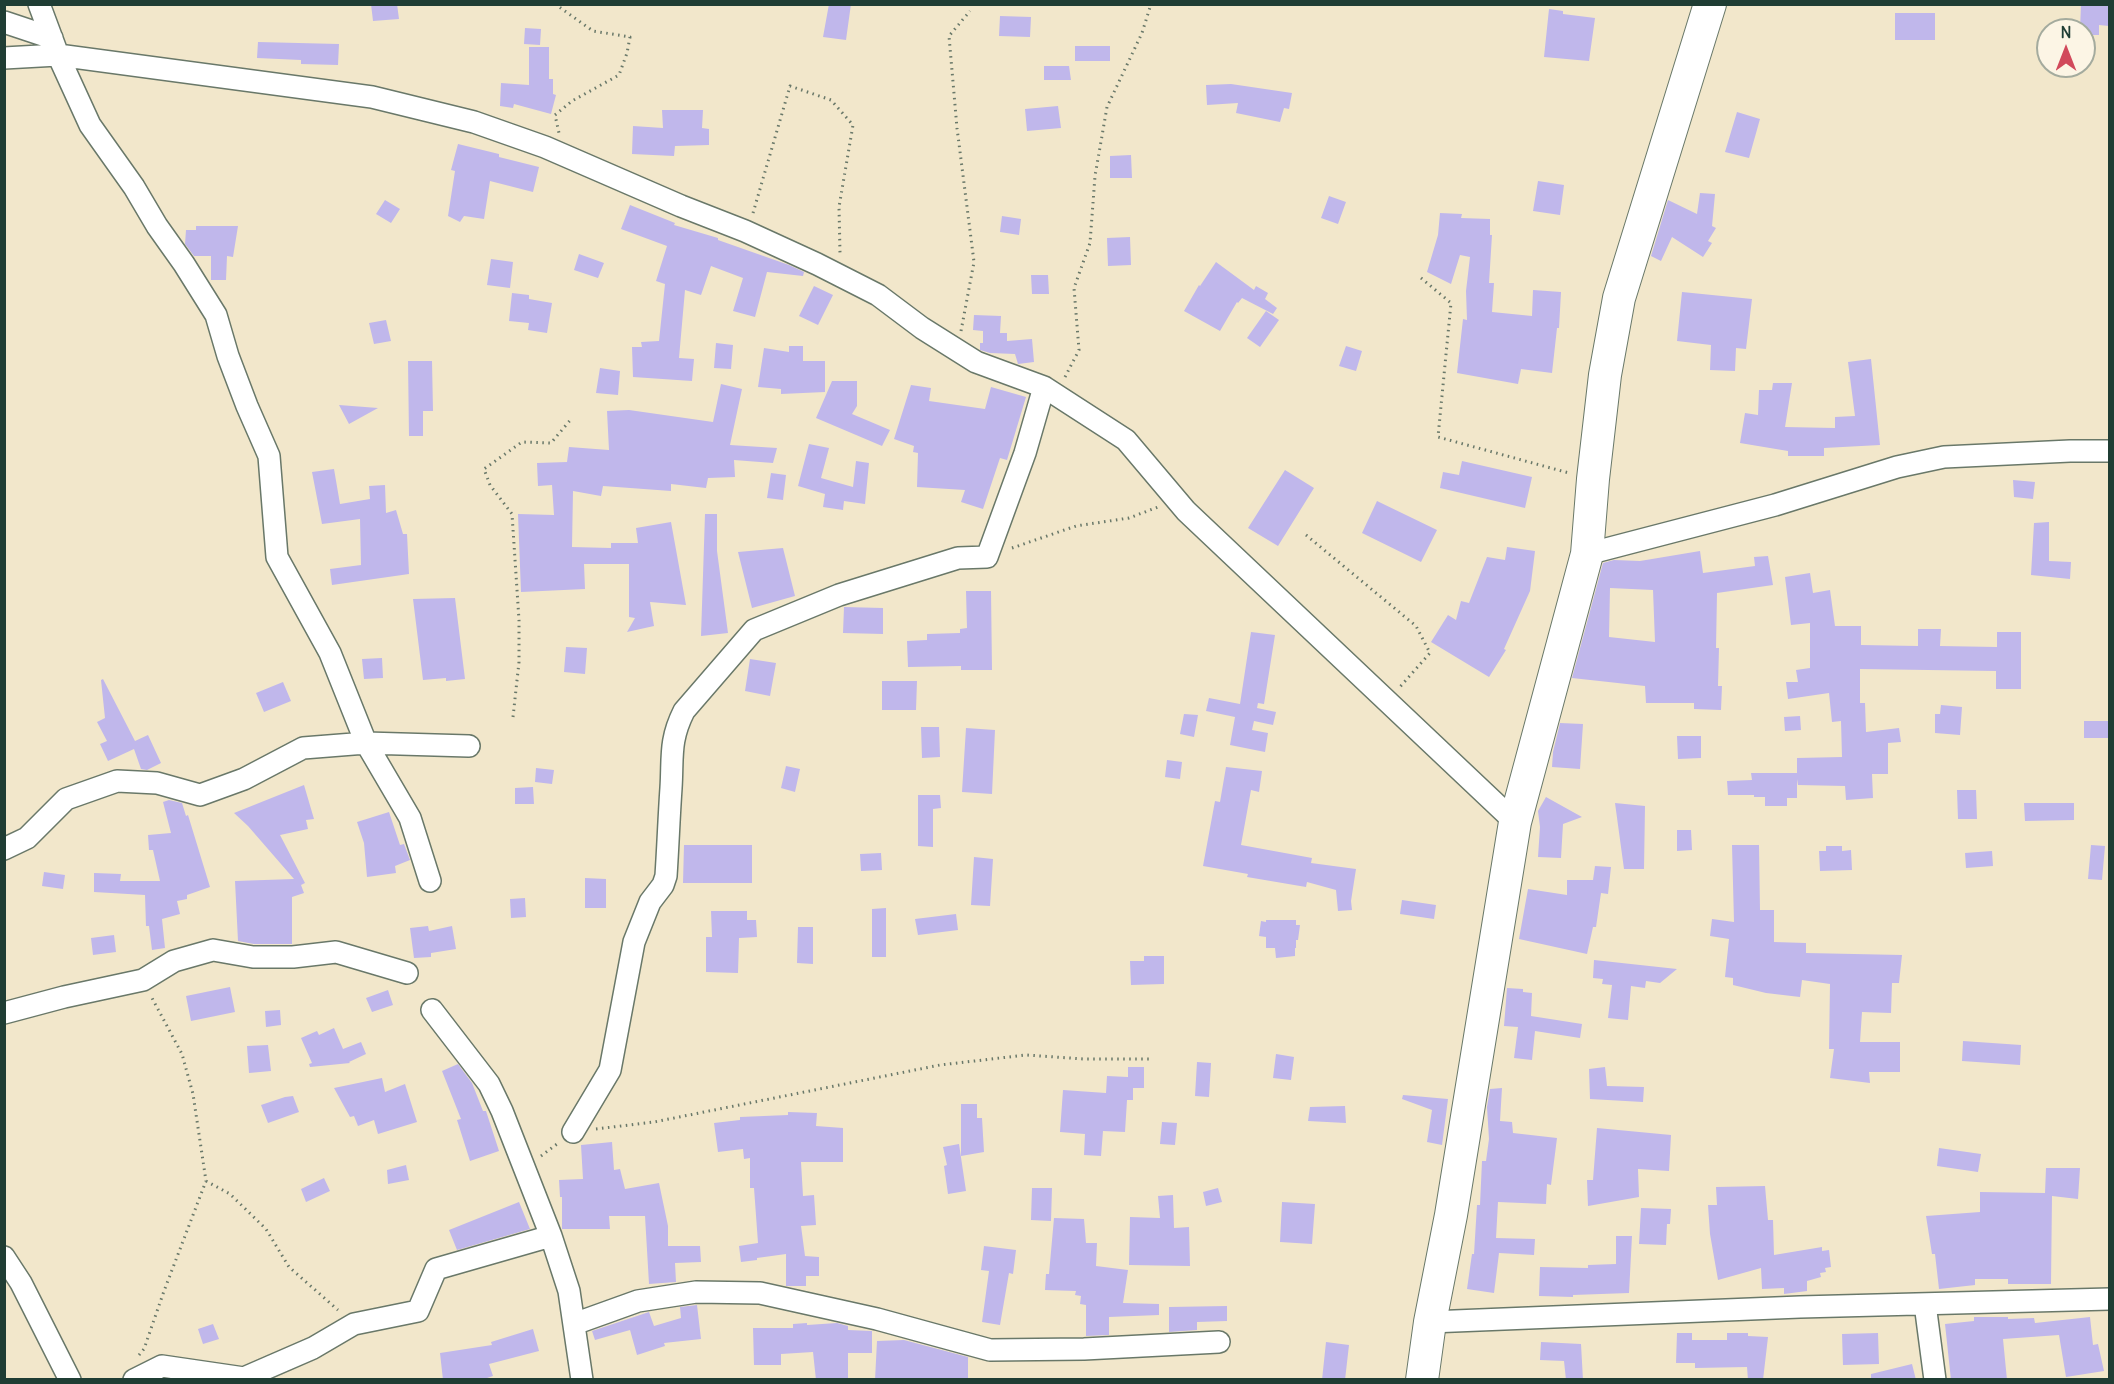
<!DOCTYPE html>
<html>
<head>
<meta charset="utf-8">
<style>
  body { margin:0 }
  #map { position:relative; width:2114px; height:1384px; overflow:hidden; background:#f2e7cb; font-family:Delius,sans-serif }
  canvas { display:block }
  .frame { position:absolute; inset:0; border:6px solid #1f3d34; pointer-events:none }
  .north { position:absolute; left:2036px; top:18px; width:60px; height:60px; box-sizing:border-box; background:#fcf5e5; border:2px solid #a4ab9e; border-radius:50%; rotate:0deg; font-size:16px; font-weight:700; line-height:24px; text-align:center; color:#1f3d34 }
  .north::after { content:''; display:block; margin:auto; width:21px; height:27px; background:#d1495b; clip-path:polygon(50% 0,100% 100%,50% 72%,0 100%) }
</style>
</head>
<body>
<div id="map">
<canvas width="2114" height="1384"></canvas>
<div class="frame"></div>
<div class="north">N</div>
</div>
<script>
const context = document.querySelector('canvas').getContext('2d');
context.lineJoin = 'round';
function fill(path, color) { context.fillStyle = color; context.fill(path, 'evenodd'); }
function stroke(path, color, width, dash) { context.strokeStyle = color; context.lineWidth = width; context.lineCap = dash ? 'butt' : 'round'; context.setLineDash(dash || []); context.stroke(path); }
const building = new Path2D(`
  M371,4h26l2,15 -26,2z
  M829,4h22l-5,36 -23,-3z
  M2081,4h28v22l-10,-1v10h-15v-5h-4z
  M1549,9l14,2v3l32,4 -6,43 -45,-4z
  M1895,13h40v27h-40z
  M1000,16l31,1 -1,20 -31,-1z
  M525,28l16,1 -1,16 -16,-1z
  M258,42l81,2 -1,21 -37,-1v-4l-44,-2z
  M1075,46h35v15h-35z
  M529,47h20v32h4v15l3,1 -5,19 -37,-10 -1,4 -13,-2 1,-23 28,2z
  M1044,66h25l2,14h-27z
  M1231,84l61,9 -3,16 -5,-1 -4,14 -44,-9 2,-10 -31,2 -1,-20z
  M1058,106l3,22 -34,3 -2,-22z
  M662,110h41l-1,18 7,1v16l-34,1 -1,10 -42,-2 1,-28 30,2z
  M1737,112l23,7 -11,39 -24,-6z
  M458,144l41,10v3l40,10 -6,25 -43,-11 -6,38 -20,-3 -4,6 -12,-6 7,-45 -4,-1z
  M1131,155l1,23h-22v-22z
  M1538,181l26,4 -4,30 -27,-4z
  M1700,193l15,1 -3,32 4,2 -8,13 4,2 -9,14 -31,-20 -11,24 -10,-5 17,-56 29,14z
  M1329,196l17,6 -8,22 -17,-6z
  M385,200l15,9 -9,14 -15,-9z
  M630,205l45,18 -1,2 44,13v2l71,25 15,7 -1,4 -36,-4 -12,45 -22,-6 10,-33 -32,-12 -10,29 -16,-5 -6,68 15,1 -2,22 -59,-4 -1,-30h10l-1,-5 18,-1 6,-57 -9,-3 11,-35 -46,-17z
  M1440,213l22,1 -1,4 29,1v16h2l-3,48h5l-2,29 40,4 1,-26 28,2 -2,36h-2l-5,45 -31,-4 -3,15 -61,-11 6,-54 4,1 -1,-29 4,-34 -10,-2 -9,29 -24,-12 11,-37z
  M1002,216l19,3 -2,16 -19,-3z
  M196,226h42l-5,31 -6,-1 -1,24h-15v-24h-17l-9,-12 1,-14h10z
  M1130,237l1,28 -23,1 -1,-28z
  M579,254l25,9 -6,15 -24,-8z
  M491,259l22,3 -3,26 -23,-3z
  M1216,262l38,28 2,-4 12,7 -3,6 12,9 -4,6 -31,-16 -4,5 -1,-1 -17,29 -36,-20 15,-26 1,1z
  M1031,275h17l1,19h-17z
  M814,286l19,9 -15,30 -19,-9z
  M1682,292l70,7 -6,50 -10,-1 -1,23 -25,-1 1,-25 -34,-4z
  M512,293l17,2v4l23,4 -5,30 -19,-3 1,-7 -20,-2z
  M1266,311l13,9 -19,27 -13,-9z
  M974,315l27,1 -1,17h7v8l25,-2 2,23 -16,2 -3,-10 -25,-1 -10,-3v-7h3v-12l-10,-1z
  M386,320l5,21 -17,3 -5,-21z
  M716,343l17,2 -2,24 -17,-1z
  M789,346h14v15h22v31l-44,2v-5l-23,-2 6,-39 25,4z
  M1346,346l16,5 -6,20 -17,-5z
  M1871,359l9,86 -56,3v8h-36v-5l-48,-8 5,-30 13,2 1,-25h13l1,-7h19l-7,44 50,1v-11l20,-1 -7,-54z
  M408,361h24l1,50h-10v25h-14z
  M600,368l20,3 -2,24 -22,-2z
  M832,381h25v25l-5,8 38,16 -8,16 -66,-28z
  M721,384l21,5 -12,56 47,3 -4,15 -39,-3 1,17 -27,1 -2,10 -35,-4v7l-68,-5 -2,10 -28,-5 -1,56 39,1v-5h27l-2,-15 35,-6 15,83 -36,-3 4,24 -27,6 8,-14 -6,-1v-53h-45l1,25 -64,3 -3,-78 36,1 -2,-30 -14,1 -1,-23 30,-1 2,-15 40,3 -2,-39 22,-1 84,12z
  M911,385l20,3 -2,13 56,8 6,-22 35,10 -19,63 -7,-2 -17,51 -22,-7 4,-12 -48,-3 1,-34 -5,-1 1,-6 -20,-7z
  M339,405l39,3 -29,16z
  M809,444l20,4 -8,30 32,9 3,-26 13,2 -4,41 -21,-3 -1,9 -20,-3 2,-13 -27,-8z
  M1462,461l70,16 -7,31 -85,-20 3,-16 16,3z
  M334,469l6,35 30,-5 -1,-13 16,-1 1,28 10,-3 7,24h4l2,40 -77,11 -2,-16 31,-4 -1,-46 -38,5 -10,-52z
  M1285,470l29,18 -36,58 -30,-18z
  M771,473l15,2 -3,25 -16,-2z
  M2013,480l22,2 -2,17 -19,-2z
  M1377,501l60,29 -16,32 -59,-29z
  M705,514h12v37l11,82 -27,3z
  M2049,522v39l22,1 -1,17 -39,-4 3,-52z
  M1507,547l28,4 -5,40 -26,58 2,1 -17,27 -58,-35 17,-27 8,5 5,-19 8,2 18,-46 18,3z
  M783,548l12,48 -43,12 -14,-56z
  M1700,551l3,22 52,-7 -1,-9 14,-1 5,29 -56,8 -1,55h3l-1,38h4l-1,24 -27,-1v-6h-48l-1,-17 -73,-8 31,-115 11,-3 26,1zM1610,588l43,2 2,52 -46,-5z
  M1810,573l3,20 17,-3 5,36h26v19l57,1v-17h23l-1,17 57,1v-15h24v57h-25v-18l-136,-2v34h5l1,29 33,-4 2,14 -13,1v31h-16l1,24 -27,2 -1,-14 -47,-1 -1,-6v19h-10v8h-22v-9h-11v-2h-26l-1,-14 25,-1 -1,-7h46v-15l45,-1 -1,-36 -9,1 -3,-29 -41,6 -2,-17h12l-2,-12 14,-2v-45l-19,2 -6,-48z
  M966,591h25l1,79h-31v-4l-53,1 -1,-26 20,-1v-6l33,-1v-4l7,-1z
  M455,598l10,81 -19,2v-3l-23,2 -10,-81z
  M844,607l39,1v26l-40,-1z
  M1251,632l24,3 -11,69 -6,-1 -1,5 19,4 -3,13 -19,-4 -2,9 16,3 -3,19 -35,-7 5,-28 -29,-6 3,-13 31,6z
  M566,647l21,1 -2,26 -21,-2z
  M382,658l1,20 -19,1 -2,-20z
  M750,659l26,4 -6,33 -25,-5z
  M103,679l32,62 13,-6 13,28 -14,7 -6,-1 -7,-20 -26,12 -8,-17 7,-3 -10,-19 8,-4 -4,-38z
  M882,681h35l-1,29h-34z
  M283,682l8,19 -27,11 -8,-19z
  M1941,705l21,2 -2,28 -25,-2v-19h5z
  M1184,714l14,1 -4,22 -14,-3z
  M1800,716l1,14 -16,1 -1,-14z
  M2084,721h25v17h-25z
  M1560,723l23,1 -3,45 -28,-2 1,-15z
  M921,727h18l1,30 -18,1z
  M966,728l29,2 -3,64 -30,-2z
  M1677,736h24v22l-23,1z
  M1167,760l15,2 -2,17 -15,-2z
  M786,766l14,3 -5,23 -14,-4z
  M1226,767l36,4 -3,21 -8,-2 -10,55 71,13 -1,5 45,6 -5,32 1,9 -14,1 -2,-21 -29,-8 -1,5 -59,-10 1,-3 -45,-8 12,-65 5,1z
  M536,768l18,2 -2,14 -17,-2z
  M304,785l10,34 -8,1 2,9 -28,6 25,48 -4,2 3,8 -12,4v47h-38l-16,-3 -3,-60 59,-2 -46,-53 -14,-13z
  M533,787l1,17h-19v-16z
  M1957,790h19l1,29h-19z
  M918,795h22l1,13 -8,1v38l-15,-1z
  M1546,797l36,20 -19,7 -2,34 -23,-1 2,-30 -2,-16z
  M169,800l13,3 4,13 2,-1 22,72 -23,8v4l-10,2 3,13 -18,5 3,29 -13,2 -3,-24h-3l-1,-31 -51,-3v-19l27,1 -1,7h40l-7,-31h-4l-1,-15 23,-2 -8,-31z
  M1615,803l30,3 -1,63h-20z
  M2024,803h50v17l-49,1z
  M389,812l11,33 4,-1 6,16 -15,6 1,7 -29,4 -3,-34 -7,-21z
  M1677,830h14l1,20 -15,1z
  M684,845h68v38h-69z
  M1732,845h27l1,65h14v32l32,1v10l96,2 -3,28h-7l-1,30 -29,-1 -2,30h40v30h-31l1,11 -40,-5 4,-29h-5l1,-65 -28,-4 -2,17 -34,-4 -33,-8v-7l-8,-1 4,-38 -19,-3 2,-17 22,3z
  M2091,845l14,1 -3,34 -14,-1z
  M1826,846h16v5l9,-1 1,20 -32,1 -1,-20h7z
  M1992,851l1,15 -27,2 -1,-15z
  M881,853l1,17 -21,1 -1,-17z
  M974,857l19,2 -3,47 -19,-1z
  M1595,866l16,1 -3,27 -7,-1 -5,34h-3l-6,27 -68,-15 9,-50 39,6v-15h26z
  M44,872l21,3 -2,14 -21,-3z
  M585,878l21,1v29h-21z
  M525,898l1,19 -15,1 -1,-19z
  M1402,900l34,5 -2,14 -34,-5z
  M886,908v49h-14v-48z
  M711,911h36v9h9l1,17 -18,1 -1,35 -32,-1v-35h6z
  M956,914l2,16 -40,5 -3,-16z
  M1266,920h30v5h4l-2,15h-2v8h-1v8l-19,2 -1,-10h-9v-11l-7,-1 2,-15 5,1z
  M428,926l1,5 23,-5 4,23 -25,4v4l-17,1 -4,-30z
  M798,927h15v37l-16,-1z
  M114,935l2,17 -23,3 -2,-17z
  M1144,956h20v28l-33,1 -1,-24h14z
  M1594,960l83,9 -17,14 -14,-2 -1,7 -14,-2 -3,34 -20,-2 4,-33 -10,-1 1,-5 -10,-1z
  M230,987l5,25 -44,9 -5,-25z
  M1507,988l16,1v3l9,1 -1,23 51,8 -2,14 -45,-7 -3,29 -18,-2 4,-31 -14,-1z
  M388,990l5,15 -21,7 -6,-14z
  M280,1010l1,15 -15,2 -1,-16z
  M334,1028l9,21 18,-7 5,12 -17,8 1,1 -40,4 -1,-3 3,-1 -11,-25 16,-7 2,4z
  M1963,1041l58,4 -1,20 -58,-4z
  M268,1045l3,26 -22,2 -2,-27z
  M1276,1054l18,3 -3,23 -18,-2z
  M1197,1062l14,1 -2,34 -14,-1z
  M458,1064l14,19 11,28h3l13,40 -29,10 -13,-41 4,-1 -19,-48z
  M1128,1067h16v21h-11v12h-6l-2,32 -22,-1 -2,25 -17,-1 1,-21 -25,-2 3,-42 43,3 1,-17 21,1z
  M1605,1067l2,19 37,1 -1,15 -53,-3 -1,-30z
  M382,1078l3,14 20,-8 12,38 -39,12 -4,-14 -16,6 -4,-10 -4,1 -16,-29z
  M1502,1088l-2,33 12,1 1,11 44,5 -6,47 -4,-1 -1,20 -48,-2 -2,36 39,1 -1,16 -35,-2 -5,40 -27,-4 5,-35h2l3,-49h3l2,-44h4l3,-22 -2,-32 3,-18z
  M1403,1095l45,4 -6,46 -15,-3 5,-32 -30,-11z
  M293,1096l6,16 -31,11 -7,-18 24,-8z
  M961,1104h16v14h5l2,34 -23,4z
  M1345,1106l1,17 -38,-2 2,-14z
  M788,1112l29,1 -1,13 27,2v34h-42l2,34 11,-1 2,30 -15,1 4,30 14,1v19h-13v10h-20v-32l-29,4v2l-16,2 -2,-16 19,-3 -4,-55h-4v-30l-6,1 -1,-10 -25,3 -4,-29 26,-3v-3l48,-2z
  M1162,1122l15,1 -2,22 -15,-1z
  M1597,1128l74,7 -2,36 -31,-2 1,28 -51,9 -1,-26h6z
  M612,1142l2,28 6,-1 5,20 34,-6 9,43v20h32l1,16 -26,1 1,19 -27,2 -4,-68h-36l1,13h-48v-32h-2l-1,-17 24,-1 -2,-34z
  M959,1144l7,47 -18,3 -4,-28 3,-1 -4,-18z
  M1939,1148l42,6 -3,18 -41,-6z
  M406,1165l3,15 -21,4 -1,-14z
  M2046,1168h34l-2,31 -26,-3 -1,88h-43v-5h-33v6l-36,4 -4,-35h-3l-6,-38 54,-4v-20l65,1z
  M324,1178l6,13 -24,11 -5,-13z
  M1765,1186l3,34h5l1,35 48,-8v4l7,-1 2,17 -6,1 1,4 -6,1 1,4 -14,4v10l-23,3v-6l-22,1 -1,-21 -43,12 -8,-46 -2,-29h9l-1,-18z
  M1032,1188h20l-1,33 -20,-1z
  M1218,1188l4,14 -16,4 -3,-14z
  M1173,1195l1,33 15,-1 1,39 -61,-1 1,-48 30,1 -2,-22z
  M519,1202l11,27 -73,21 -8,-20z
  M1282,1202l33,2 -3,40 -32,-2z
  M1641,1208l30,1 -1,15h-3l-1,21 -27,-1z
  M1054,1218l30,1 2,24h11l-1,23 32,4 -5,33 36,1v11l-50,2v18l-23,1v-31l-6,-1 1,-8 -6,-1 1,-4 -31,-1 1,-16h3z
  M1616,1236h16l-3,57 -56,2v2l-34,-1 1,-29 48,1v-3l28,-1z
  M984,1246l32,4 -3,24 -4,-1 -9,52 -18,-3 7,-51 -8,-1z
  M697,1305l4,34 -37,4 1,3 -28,9 -7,-25 -35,10 -3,-9 57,-19 5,14 27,-8 -1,-11z
  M1227,1306v15l-30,1v8l-28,2v-25z
  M1974,1317h34v2l26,-1 1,5 55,-6 3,28 5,-1 6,27 -38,6 -7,-42 -56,4 4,41h-56l-6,-56 29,-3z
  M807,1323v2l30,-2 11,3v4l24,1v22h-24v27h-32l-3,-28 -32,2v11h-27l-1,-37h40v-4z
  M213,1324l6,15 -16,5 -5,-15z
  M533,1329l6,22 -50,13 4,12 -9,3 -41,1 -3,-27 52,-8 -1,-3z
  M1677,1333h15v7h35v-7h21v3l20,1 -5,43h-15l-1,-13 -52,1v-5h-19z
  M1878,1333l1,31 -36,1 -1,-31z
  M904,1340l64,17v23h-93l2,-39z
  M1326,1342l23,3 -4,35h-23z
  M1541,1342l40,2 2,36h-17l-2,-19 -24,-1z
  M1912,1364l4,16h-45v-6z`);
const path = new Path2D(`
  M555,4l38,27 37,6 -3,16 -8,22 -47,26 -17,14 4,18
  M753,213l37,-127 41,14 22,25 -14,82 1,46
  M1421,278l30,25 -13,134 131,36
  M961,331l13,-69 -17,-134 -8,-92 21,-25
  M1065,377l14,-27 -5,-62 16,-45 5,-67 12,-69 35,-74 9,-29
  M1306,535l110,91 14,27 -31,35
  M1012,548l64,-22 53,-8 29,-11
  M513,717l6,-55v-42l-7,-106 -22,-29 -6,-16 38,-27 29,1 21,-25
  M596,1129l58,-7 286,-57 86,-10 58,4h68
  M541,1156l16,-12
  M206,1181l24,13 36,35 23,38 49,43
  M139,1355l5,-6 20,-58 42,-110 -13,-87 -11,-40 -30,-56`);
const minor = new Path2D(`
  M39,4l19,51 32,70 44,62 23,39 27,38 32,51 12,41 19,50 22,50 8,101 53,96 36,90 44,75 20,63
  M4,22l48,16
  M4,58l54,-3 314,42 102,25 71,25 136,59 64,25 72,33 61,31 44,33 54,34 68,25 82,53 60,71 329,311
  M1587,554l188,-49 122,-38 47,-10 126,-6h40
  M4,849l23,-11 39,-39 51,-18 40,2 43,12 44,-16 59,-31 63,-5 103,3
  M432,1010l57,74 13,27 49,125 18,55 13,89
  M4,1013l60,-16 79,-17 31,-19 39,-11 40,7h40l43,-5 71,21
  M573,1132l37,-62 24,-128 16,-40 13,-17 3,-9c2,-30 3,-59 5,-88 2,-31 -2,-47 13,-77l70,-81 85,-35 119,-37 29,-1 38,-104 19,-66
  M4,1257l17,26 49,97
  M1925,1304l10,76
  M1430,1322l370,-15 310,-8
  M574,1324l64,-23 58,-9 64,1 117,26 113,31 94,-1 135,-7
  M134,1380l28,-14 82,12 69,-30 41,-24 64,-13 18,-42 115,-33`);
const secondary = new Path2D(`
  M1422,1380l8,-58 21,-107 64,-393 72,-268 6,-75 12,-104 14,-77 91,-294`);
fill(building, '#c0b7eb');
stroke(minor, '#697869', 24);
stroke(secondary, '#697869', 34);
stroke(path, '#697869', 3, [1.5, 4.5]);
stroke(minor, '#fff', 21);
stroke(secondary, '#fff', 32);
</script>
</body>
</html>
